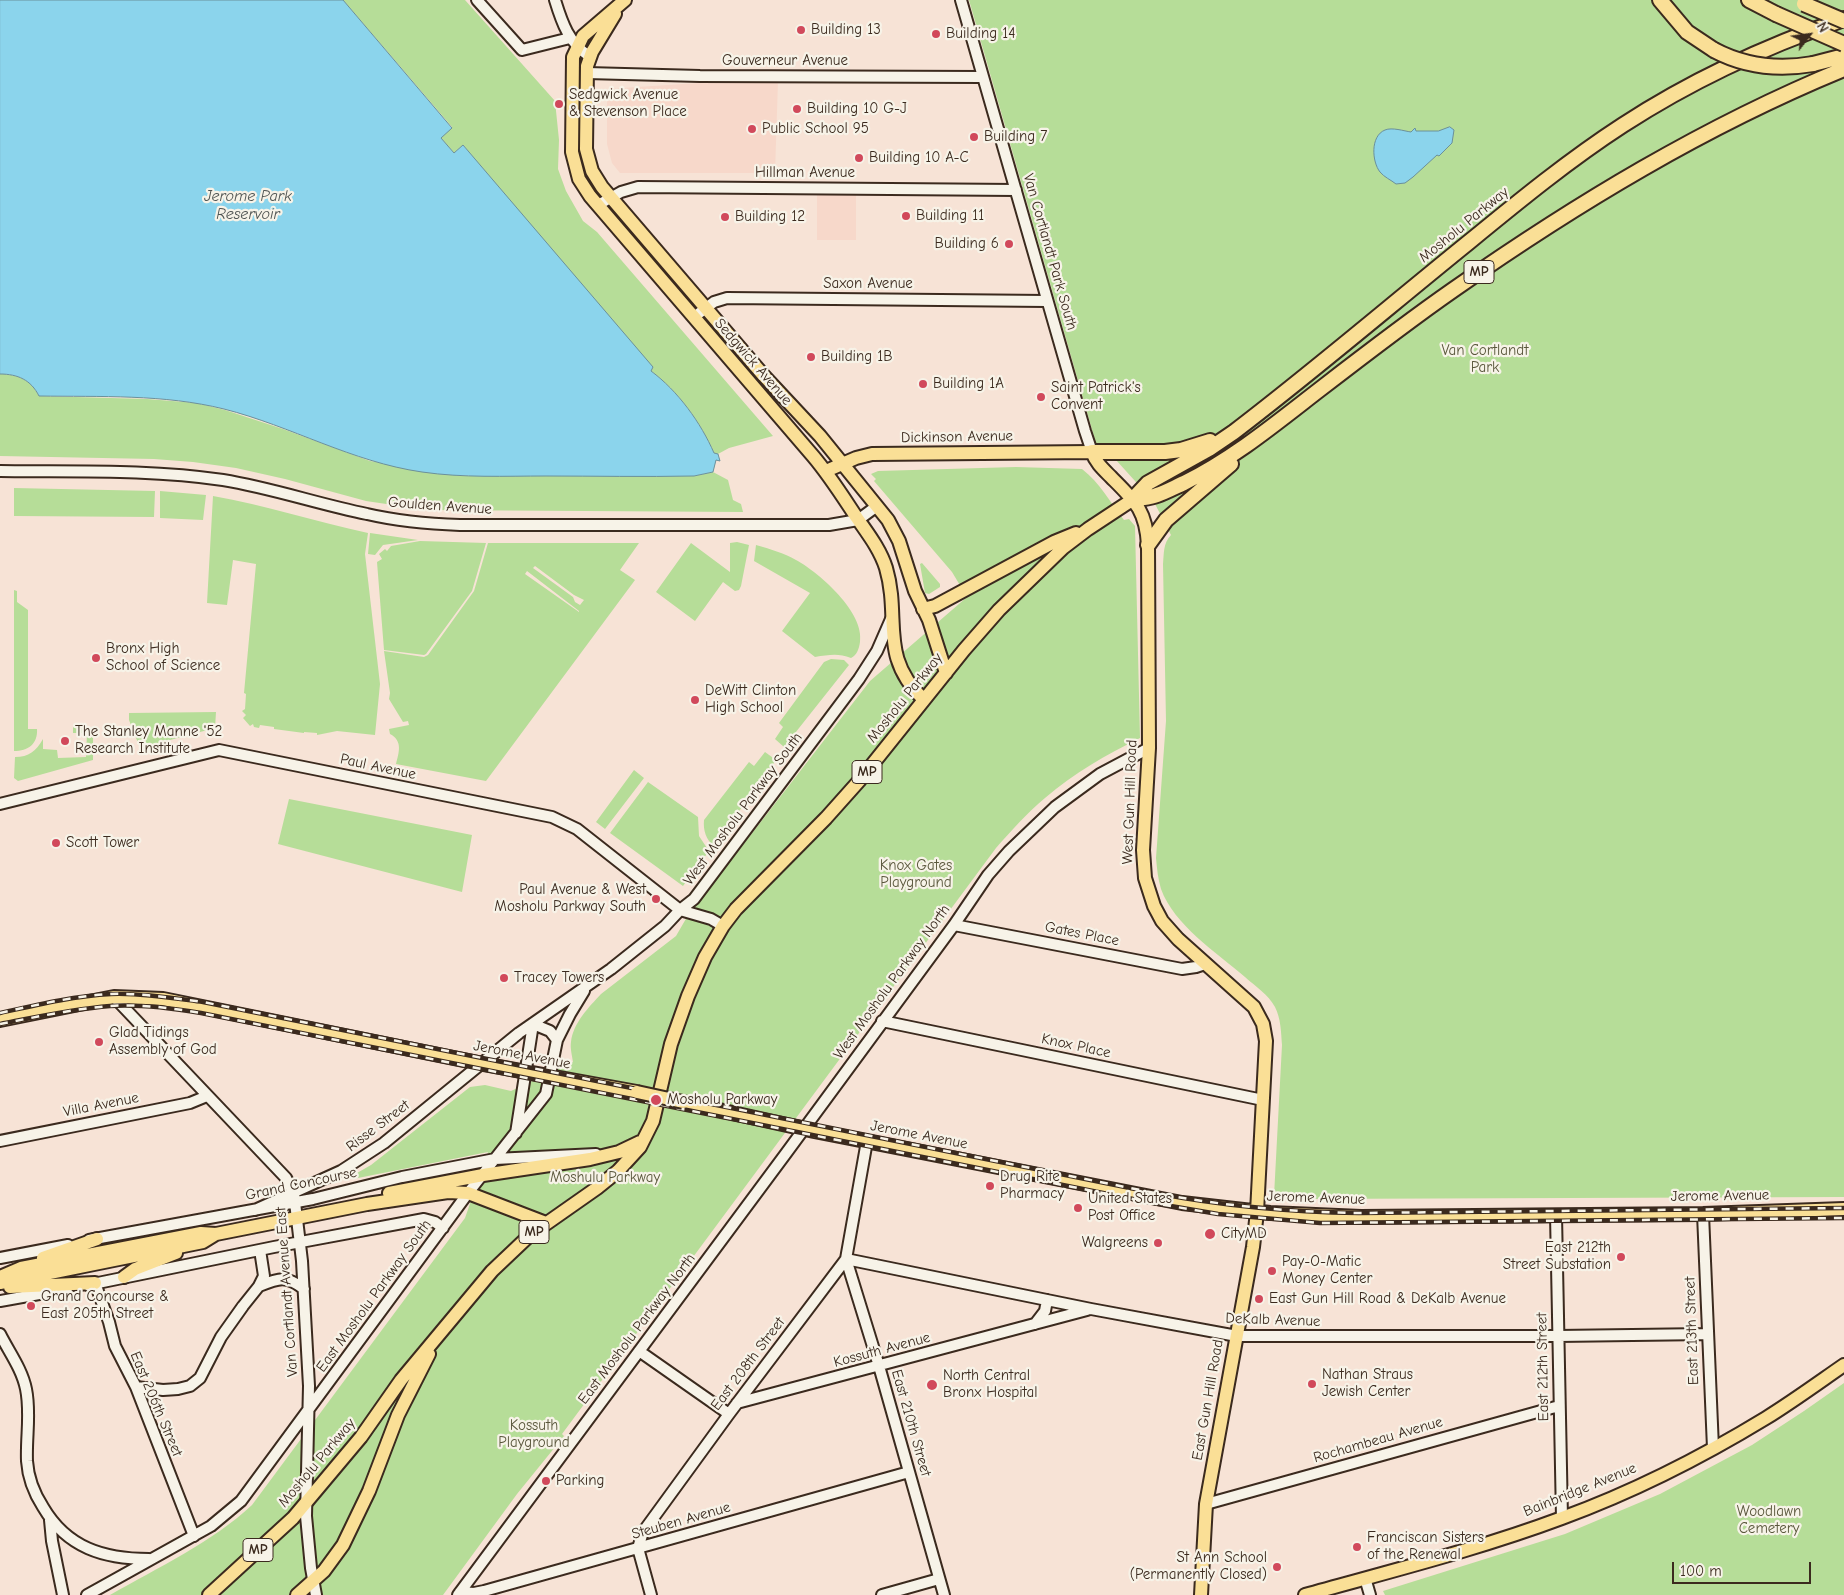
<!DOCTYPE html>
<html>
<head>
<meta charset="utf-8">
<style>
  body { margin:0 }
  #map { position:relative; width:1844px; height:1595px; overflow:hidden; background:#f7e3d6; font-family:"Comic Neue",sans-serif }
  canvas { display:block }
  .north { position:absolute; left:1784px; top:10px; width:50px; height:50px; -webkit-text-stroke:4px #f7f3e8; paint-order:stroke; rotate:60deg; font-size:14px; font-weight:700; line-height:20px; text-align:center; color:#3b2a1e }
  .north::after { content:''; display:block; margin:auto; width:18px; height:22px; background:#3b2a1e; clip-path:polygon(50% 0,100% 100%,50% 72%,0 100%) }
  .scale { position:absolute; left:1672px; top:1562px; width:139px; height:22px; box-sizing:border-box; border:2px solid #3b2a1e; border-top:0; padding-left:6px; font-size:15px; line-height:18px; white-space:nowrap; color:#3b2a1e; -webkit-text-stroke:4px #f7f3e8; paint-order:stroke }
</style>
</head>
<body>
<div id="map">
<canvas width="1844" height="1595"></canvas>
<div class="north">N</div>
<div class="scale">100 m</div>
</div>
<script>
const context = document.querySelector('canvas').getContext('2d');
context.lineJoin = 'round';
function fill(path, color) { context.fillStyle = color; context.fill(path, 'evenodd'); }
function stroke(path, color, width, dash) { context.strokeStyle = color; context.lineWidth = width; context.lineCap = dash ? 'butt' : 'round'; context.setLineDash(dash || []); context.stroke(path); }
function drawText(font, color, halo, rows, align = 'center') {
  context.font = font + ' "Comic Neue",sans-serif'; context.lineWidth = 4.5; context.setLineDash([]); context.textBaseline = 'middle'; context.strokeStyle = halo; context.fillStyle = color; for (const [text, x, y, turn = 0] of rows) {
    context.save(); context.translate(x, y); context.rotate((+turn || 0) * Math.PI / 180); context.textAlign = isNaN(turn) ? turn : align; if (halo) context.strokeText(text, 0, 0); context.fillText(text, 0, 0); context.restore();
  }
}
const built = new Path2D(`
  M759,79l19,2 -3,92h-155l-8,-10 -5,-19v-55z
  M817,191h39v49h-39z`);
const green = new Path2D(`
  M343,0h122l90,101 4,39 -1,29 8,22 17,30 14,11 176,204 -44,12 -11,6 -4,-1c-13,-30 -36,-62 -63,-82l-188,-226 -9,8 -13,-15 11,-11z
  M969,0h875v1197l-548,2 -22,-3 8,-151c-1,-13 -1,-26 -7,-38 -7,-13 -19,-20 -30,-30 -29,-25 -71,-52 -84,-88 -3,-10 -4,-20 -5,-31l10,-137 -3,-157c1,-10 0,-21 8,-29l-17,-33 -38,-42 -19,-13z
  M0,374c18,0 31,6 39,22l108,3 50,4 28,7 58,19 87,32 92,15h232l19,-4 15,8 5,20 8,4 2,8 -316,-2 -61,-9 -81,-22 -49,-11 -43,-6 -39,-3 -154,-3z
  M1016,467l66,2c18,14 28,33 42,51l5,-1 6,7 5,212c-34,17 -66,35 -95,60 -18,15 -34,33 -49,50l-434,586 2,2 -47,58 -74,101h-333c49,-28 101,-52 142,-90l213,-287 23,-66 -135,27 -3,-2 21,-12 99,-78 15,-2 26,6 62,-29c-1,-7 -3,-14 -2,-20 2,-19 18,-35 30,-48l75,-58 22,-38 27,-36 7,-3 138,-178 97,-84 -15,-25 -78,-91 2,-2 -5,-5 7,-3z
  M14,488l141,3 -1,26 -140,-1z
  M160,491l46,4 -3,25 -43,-2z
  M213,496c52,9 103,26 155,37l-3,21 15,130 -5,51 -38,-4 -20,4v-2l-13,-1v1l-30,-4v-2l-14,-2 -1,3 -5,-1 -1,-3 -3,2 -7,-8 3,-3 -4,-4 3,-2 1,-15 -2,-1 12,-129 -23,-4 -6,45 -20,-2z
  M370,533l48,7 -35,5 -8,10 -7,-1z
  M420,541l66,2 -14,48 -46,63 -2,1 -40,-5 -7,-88 5,-3 -3,-5 6,-5 2,2 4,-5z
  M737,542l12,3 -8,41 -2,4 -4,1 -12,-9 -28,39 -39,-29 35,-49 39,29v-29z
  M488,543h151l-19,27 15,10 -149,201 -90,-17c3,-12 7,-23 -6,-30l-1,-5 20,-4 -1,-4 -5,1 -14,-23 1,-6 -6,-42 40,6 4,-2 46,-64zM535,566l39,29 10,5 -4,5 -5,-3 -2,-5 -40,-29zM527,571l52,40v1l-54,-38z
  M756,545c14,4 28,8 40,15 24,13 69,53 64,82 -1,7 -3,13 -9,16 -13,-5 -22,-3 -36,-1l-33,-26 28,-38 -56,-32z
  M922,563l18,21v3l-11,7 -4,-1 -5,-29z
  M14,590l3,1v11l11,8v119h9c1,15 -9,22 -23,22z
  M831,659l13,1 5,5 -65,82 -9,-8 8,-12 -4,-4 45,-61z
  M216,712l-1,16 -75,20 -11,-28v-7z
  M83,724v3h10v33l-75,21 -4,-3 1,-21c14,0 21,-6 28,-18v10l14,1 1,8 28,-1 1,-24h-14v-8z
  M765,752l11,8 -62,86c-8,-6 -11,-16 -10,-26l45,-58 5,4z
  M634,770l10,8 -39,51 -9,-7z
  M648,782l50,35 1,19 10,15 -26,35 -73,-53z
  M289,799l183,36 -10,57 -184,-48z
  M1844,1383v212h-459l-2,-4 182,-57 95,-40 92,-49 52,-34z`);
const water = new Path2D(`
  M0,0h343l109,128 -11,10 13,15 9,-8 190,222 -2,4c27,20 50,52 63,82l4,1 2,7 -4,-1 -3,12 -19,4c-50,1 -99,0 -148,0 -41,0 -83,2 -124,-4 -70,-10 -131,-46 -198,-63 -60,-15 -124,-12 -185,-13 -8,-16 -21,-22 -39,-22z
  M1450,127l4,3 -2,13 -13,13 -2,-1 -24,22 -8,6 -9,1c-5,-4 -12,-7 -16,-12 -8,-10 -10,-36 5,-42 7,-3 19,1 26,2l4,-4 1,3h22z`);
const minor = new Path2D(`
  M477,0l45,50 48,-12
  M555,0c7,23 14,43 34,56
  M961,0l124,431 7,21
  M587,73l113,3 283,1
  M598,205l23,-13 17,-5 378,3
  M694,317l20,-15 13,-4 320,3
  M0,471c74,1 149,-2 223,9 49,8 95,24 144,34 30,7 62,10 93,11h369l29,-5 19,-14
  M0,804l219,-54 333,67 25,12 103,81 31,9 12,7
  M954,925l228,44 14,-2 9,-3
  M114,997l172,181 8,16 8,67 7,125 -3,130 5,52 5,27
  M882,1021l381,79
  M533,1024l17,7 7,9
  M516,1133l17,-109
  M0,1141l190,-38 17,-7
  M255,1210l86,-39 43,-28 135,-110 92,-64 54,-43 15,-16 14,-11 165,-220 18,-28 14,-32
  M1703,1214l10,234
  M1556,1215l6,303
  M89,1240l224,-41 89,-22 93,-18 101,-5
  M0,1258l68,-13
  M846,1259l245,50 146,27h321l149,-2
  M846,1259l33,107 65,229
  M95,1283l14,39 6,24 21,41 58,149
  M88,1285l186,-38 150,-28 11,3 8,6
  M259,1286c20,-8 27,-11 45,3
  M0,1301l67,-12
  M1035,1324l10,-13 2,-11
  M0,1334c9,18 22,35 26,55 5,24 0,47 1,72 1,16 7,32 16,46 24,41 61,52 106,52
  M639,1351l90,63
  M136,1387l27,3 15,-1 12,-3 10,-8 21,-41 22,-31 16,-20 5,-10 -4,-26
  M737,1403l350,-93
  M1206,1504l353,-98
  M50,1520l2,21 11,54
  M1365,1578l5,17
  M460,1592l14,1 10,-2 425,-119
  M87,1595l124,-69 30,-25 227,-308 78,-99 11,-54 13,-26 14,-23
  M458,1595l329,-443 167,-227 34,-50 21,-24 46,-44 45,-33 49,-26
  M651,1595l-13,-47 5,-16 86,-118 117,-155 21,-118
  M882,1595l57,-16`);
const major = new Path2D(`
  M625,0l-42,36 -10,21 -1,95 7,27 11,17 223,260c17,20 30,41 44,62 11,16 23,31 29,50 15,51 -8,88 38,132
  M615,14l-23,38 -5,14 -1,83 6,22 10,16 162,189 56,60 68,84 11,21 16,50 14,29 17,53
  M826,471l30,-13 16,-4 220,-2c4,11 11,17 19,25 24,24 35,33 37,68l1,203 -6,102 2,28 9,28 8,15 16,18 76,68 9,17 3,17 -9,171 -4,35 -47,257 -5,91
  M923,609l12,-3 119,-64 22,-9
  M0,1020l114,-23 49,2 320,65 154,28
  M683,1102l131,29 368,72 88,10 91,4 342,-3 141,-5
  M389,1193l94,-18 107,-16 29,-7 21,-10
  M43,1258l54,-19
  M0,1277l21,-9 180,-35 15,1 151,-30 81,-12 20,1 78,30
  M124,1277l11,-8 41,-16
  M0,1283l203,-41 13,-8
  M10,1287l85,-4
  M209,1595l84,-77 68,-81 40,-57 91,-109 38,-36 67,-47 21,-17 22,-24 13,-26 18,-77 17,-48 17,-39 18,-31 13,-17 90,-91 33,-37 105,-131 35,-40 64,-62 25,-19 44,-29
  M297,1595l27,-24 19,-26 26,-54 29,-76 31,-61
  M1305,1595c86,-24 174,-46 257,-77 71,-26 140,-61 204,-100 26,-16 52,-35 78,-53`);
const highway = new Path2D(`
  M1660,0l27,32 27,18
  M1749,0l27,14
  M1813,64l31,-8
  M1092,452h73l16,-2 29,-9
  M1132,500l16,-17 61,-34 25,-17c80,-61 157,-127 235,-190 50,-41 100,-82 154,-117 69,-45 143,-79 221,-106
  M1132,500c8,-2 18,-2 25,-5 9,-3 18,-8 27,-12 50,-25 91,-59 135,-93 44,-34 88,-68 134,-100 123,-86 252,-164 391,-221
  M1148,545l18,-25 65,-56`);
const rail = new Path2D(`
  M0,1013c36,-8 74,-17 111,-19 31,-1 61,4 92,8l952,191c68,13 135,19 204,20l485,-5
  M0,1024c36,-7 73,-15 110,-18 31,-2 61,2 91,7l952,190 65,11 102,9 524,-5`);
const majorBridge = new Path2D(`
  M637,1092l46,10`);
const highwayBridge = new Path2D(`
  M1804,4l40,17
  M1776,14l68,30
  M1714,50c32,17 64,20 99,14`);
const markers = [
  [801,30,5,"#d1495b"],
  [936,34,5,"#d1495b"],
  [559,104,5,"#d1495b"],
  [797,109,5,"#d1495b"],
  [752,129,5,"#d1495b"],
  [974,137,5,"#d1495b"],
  [859,158,5,"#d1495b"],
  [906,216,5,"#d1495b"],
  [725,217,5,"#d1495b"],
  [1009,244,5,"#d1495b"],
  [811,357,5,"#d1495b"],
  [923,384,5,"#d1495b"],
  [1041,397,5,"#d1495b"],
  [96,658,5,"#d1495b"],
  [695,700,5,"#d1495b"],
  [65,741,5,"#d1495b"],
  [56,843,5,"#d1495b"],
  [656,899,5,"#d1495b"],
  [504,978,5,"#d1495b"],
  [99,1042,5,"#d1495b"],
  [656,1100,6,"#d1495b"],
  [990,1186,5,"#d1495b"],
  [1078,1208,5,"#d1495b"],
  [1210,1234,6,"#d1495b"],
  [1158,1243,5,"#d1495b"],
  [1621,1257,5,"#d1495b"],
  [1272,1271,5,"#d1495b"],
  [1259,1299,5,"#d1495b"],
  [31,1306,5,"#d1495b"],
  [1312,1384,5,"#d1495b"],
  [932,1385,6,"#d1495b"],
  [546,1481,5,"#d1495b"],
  [1357,1547,5,"#d1495b"],
  [1277,1567,5,"#d1495b"]
];
const shields = [
  [1479,272,30],
  [867,772,30],
  [534,1232,30],
  [258,1550,30]
];
const shieldNames = [
  ["MP",1479,272],
  ["MP",867,772],
  ["MP",534,1232],
  ["MP",258,1550]
];
const poiNames = [
  ["Building 13",811,30],
  ["Building 14",946,34],
  ["Sedgwick Avenue",569,95],
  ["& Stevenson Place",569,112],
  ["Building 10 G-J",807,109],
  ["Public School 95",762,129],
  ["Building 7",984,137],
  ["Building 10 A-C",869,158],
  ["Building 11",916,216],
  ["Building 12",735,217],
  ["Building 6",999,244,"right"],
  ["Building 1B",821,357],
  ["Building 1A",933,384],
  ["Saint Patrick's",1051,388],
  ["Convent",1051,405],
  ["Bronx High",106,649],
  ["School of Science",106,666],
  ["DeWitt Clinton",705,691],
  ["High School",705,708],
  ["The Stanley Manne '52",75,732],
  ["Research Institute",75,749],
  ["Scott Tower",66,843],
  ["Paul Avenue & West",646,890,"right"],
  ["Mosholu Parkway South",646,907,"right"],
  ["Tracey Towers",514,978],
  ["Glad Tidings",109,1033],
  ["Assembly of God",109,1050],
  ["Mosholu Parkway",667,1100],
  ["Drug Rite",1000,1177],
  ["Pharmacy",1000,1194],
  ["United States",1088,1199],
  ["Post Office",1088,1216],
  ["CityMD",1221,1234],
  ["Walgreens",1148,1243,"right"],
  ["East 212th",1611,1248,"right"],
  ["Street Substation",1611,1265,"right"],
  ["Pay-O-Matic",1282,1262],
  ["Money Center",1282,1279],
  ["Grand Concourse &",41,1297],
  ["East 205th Street",41,1314],
  ["East Gun Hill Road & DeKalb Avenue",1269,1299],
  ["Nathan Straus",1322,1375],
  ["Jewish Center",1322,1392],
  ["North Central",943,1376],
  ["Bronx Hospital",943,1393],
  ["Parking",556,1481],
  ["Franciscan Sisters",1367,1538],
  ["of the Renewal",1367,1555],
  ["St Ann School",1267,1558,"right"],
  ["(Permanently Closed)",1267,1575,"right"]
];
const streetNames = [
  ["Gouverneur Avenue",785,61],
  ["Hillman Avenue",805,173],
  ["Mosholu Parkway",1464,225,-39],
  ["Van Cortlandt Park South",1050,252,74],
  ["Saxon Avenue",868,284],
  ["Sedgwick Avenue",753,362,49],
  ["Dickinson Avenue",957,437,-1],
  ["Goulden Avenue",440,506,4],
  ["Mosholu Parkway",905,698,-51],
  ["Paul Avenue",378,767,12],
  ["West Gun Hill Road",1130,802,-88],
  ["West Mosholu Parkway South",743,809,-53],
  ["Gates Place",1082,934,11],
  ["West Mosholu Parkway North",892,982,-54],
  ["Knox Place",1076,1046,12],
  ["Jerome Avenue",522,1055,11],
  ["Villa Avenue",101,1105,-11],
  ["Risse Street",378,1126,-37],
  ["Jerome Avenue",919,1135,11],
  ["Grand Concourse",301,1184,-12],
  ["Jerome Avenue",1720,1196,-1],
  ["Jerome Avenue",1316,1198,2],
  ["Van Cortlandt Avenue East",287,1292,-94],
  ["East Mosholu Parkway South",374,1296,-54],
  ["DeKalb Avenue",1273,1320,2],
  ["East Mosholu Parkway North",637,1329,-53],
  ["East 213th Street",1692,1331,-92],
  ["Kossuth Avenue",882,1350,-15],
  ["East 208th Street",748,1364,-53],
  ["East 212th Street",1543,1367,-91],
  ["East Gun Hill Road",1208,1400,-80],
  ["East 206th Street",156,1404,67],
  ["East 210th Street",911,1423,74],
  ["Rochambeau Avenue",1378,1440,-16],
  ["Mosholu Parkway",317,1463,-50],
  ["Bainbridge Avenue",1580,1490,-22],
  ["Steuben Avenue",681,1521,-16]
];
const parkNames = [
  ["Van Cortlandt",1485,351],
  ["Park",1485,368],
  ["Knox Gates",916,866],
  ["Playground",916,883],
  ["Moshulu Parkway",605,1178],
  ["Kossuth",534,1426],
  ["Playground",534,1443],
  ["Woodlawn",1769,1512],
  ["Cemetery",1769,1529]
];
const waterNames = [
  ["Jerome Park",248,196],
  ["Reservoir",248,214]
];
fill(built, '#f7d8ca');
fill(green, '#b6dd98');
fill(water, '#8bd4ec');
stroke(water, '#6b909a', 1);
stroke(minor, '#3b2a1e', 14);
stroke(major, '#3b2a1e', 16);
stroke(highway, '#3b2a1e', 18);
stroke(minor, '#f7f3e8', 10);
stroke(major, '#fadf96', 12);
stroke(highway, '#fadf96', 14);
stroke(rail, '#3b2a1e', 4.5);
stroke(rail, '#f7f3e8', 2.5, [8]);
stroke(majorBridge, '#3b2a1e', 16, []);
stroke(highwayBridge, '#3b2a1e', 18, []);
stroke(majorBridge, '#fadf96', 12);
stroke(highwayBridge, '#fadf96', 14);
for (const [x, y, r, color] of markers) { const dot = new Path2D(); dot.arc(x, y, r, 0, 2 * Math.PI); context.fillStyle = color; context.fill(dot); stroke(dot, '#f7f3e8', 2); }
for (const [x, y, w] of shields) { const box = new Path2D(); box.roundRect(x - w / 2, y - 11.5, w, 23, 4); context.fillStyle = '#f7f3e8'; context.fill(box); stroke(box, '#3b2a1e', 1); }
drawText('bold 14px', '#3b2a1e', null, shieldNames);
drawText('15px', '#3b2a1e', '#f7f3e8', poiNames, 'left');
drawText('15px', '#3b2a1e', '#f7f3e8', streetNames);
drawText('15px', '#5a573c', '#f7f3e8', parkNames);
drawText('italic 16px', '#4f5452', '#f7f3e8', waterNames);
</script>
</body>
</html>
